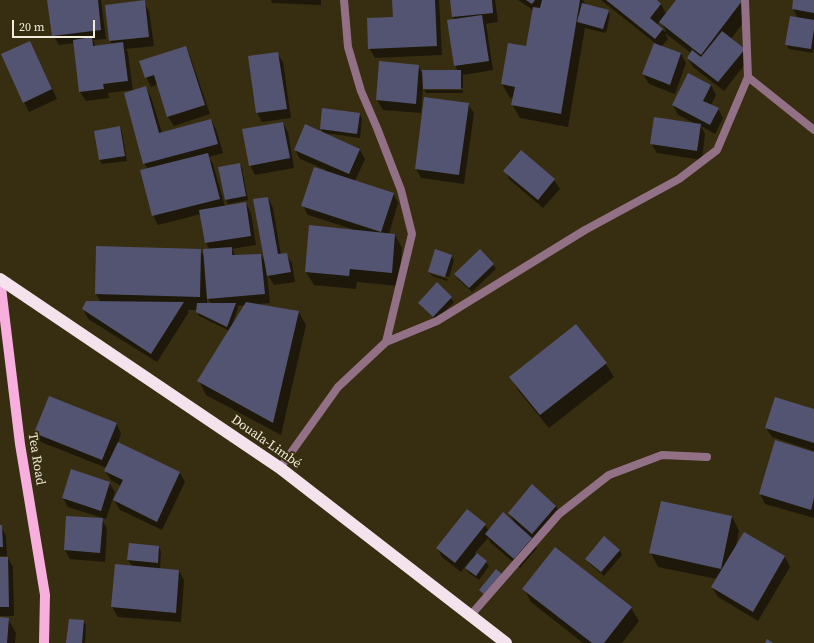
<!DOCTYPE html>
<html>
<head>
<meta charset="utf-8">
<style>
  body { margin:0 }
  #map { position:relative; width:814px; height:643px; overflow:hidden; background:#372e11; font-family:"Source Serif 4",serif }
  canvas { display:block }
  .scale { position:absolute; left:12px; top:20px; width:83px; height:18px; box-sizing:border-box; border:2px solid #f1ebda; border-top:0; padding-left:5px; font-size:12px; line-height:14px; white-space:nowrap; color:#f1ebda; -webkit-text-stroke:3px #372e11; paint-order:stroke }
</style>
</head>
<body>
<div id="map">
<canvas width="814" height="643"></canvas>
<div class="scale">20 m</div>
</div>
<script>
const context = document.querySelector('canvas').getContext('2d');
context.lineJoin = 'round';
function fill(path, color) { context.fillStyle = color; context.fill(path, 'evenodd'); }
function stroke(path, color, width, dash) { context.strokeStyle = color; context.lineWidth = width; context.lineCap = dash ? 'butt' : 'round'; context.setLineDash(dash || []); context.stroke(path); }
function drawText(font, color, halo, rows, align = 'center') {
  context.font = font + ' "Source Serif 4",serif'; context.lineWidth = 4; context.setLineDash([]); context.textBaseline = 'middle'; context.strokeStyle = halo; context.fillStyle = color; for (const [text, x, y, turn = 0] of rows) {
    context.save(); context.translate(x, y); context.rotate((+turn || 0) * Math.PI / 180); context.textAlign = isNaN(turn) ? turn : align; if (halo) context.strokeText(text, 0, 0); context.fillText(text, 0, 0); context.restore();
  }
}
const shadow = new Path2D(`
  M48,0h53l5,39 -13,1 3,7 16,-2 -2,-4 -4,-35 38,-4 5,9 5,35 -28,3 2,4 5,38 13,-3 5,9 11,36 49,-13 5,9 7,24 -14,4 4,7 12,43 21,-4 5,10 5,32 -24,4 4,7 25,-1 5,8 2,-65 5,10 8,47 5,-1 6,9 3,19 -21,3 -7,-11 3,29 -13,1 41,7 8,14 -25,110 -75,-40 -7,-14 31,-50 -31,-15 -2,-6h-10l2,2 -32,50 -69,-43 -5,-10 18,-7 -5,-8 104,-44 4,6 6,-6 -4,-7 -5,-29 -43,11 -5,-10 -5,-46 -4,-6 -12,-73 -24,3 1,5 -23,3 -6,-9 -6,-49 -15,2 -6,-10zM207,297l4,7h-4zM245,305l-13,20 6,-17 -1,-2z
  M271,0h50v5l-49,-2z
  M393,0h46l3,55 -67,3 -6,-10 25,-30z
  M451,0h44l3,22 -12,2 7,46 -30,5v13h-38v2h38v3h-37l-3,-6 -2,26 -38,-3 -6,-10 3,-38 38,4 5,9 35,-4 -3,-5 -1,-46 -1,-3z
  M518,0h65l3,5 22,6 2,4 -4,18 -21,-5 -17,99 -48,-9 -8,-14 2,-6h-4l-8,-14 7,-40 18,4 6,-38z
  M601,0h54l6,4 5,10 11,-14h62l2,2 8,13 -18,24 13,11 5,9 -25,32 -31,-24 -5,-9 3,-5 -26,-20 3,6 -7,8 20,7 5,9 -11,31 -26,-10 -6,-10 12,-31zM660,21l6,10 -1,1 -8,-7z
  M794,0h20v46l-1,7 -24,-4 -3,-4 12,-27 -5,-9z
  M185,47l5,9 20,58 -36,12 -6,-9 -10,-33 -7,3 -5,-10z
  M35,52l22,47 -28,13 -5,-10z
  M277,53l6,9 8,56 -29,4 -5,-9 -8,-56z
  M711,85l5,10 -5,10 7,4 5,9 -8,16 -14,-8 4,8 -3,26 -45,-7 -6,-10 45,-19 -18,-9 -5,-10z
  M468,104l6,9 -10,71 -43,-6 -5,-9z
  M360,114l2,4 -2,20 -35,-5 35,17 5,9 -10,22 38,12 5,10 -9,31 6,1 7,13 -3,38 -42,-4 -1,7 -42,-4 -8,-13 46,-43 -44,-14 -5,-9 23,-36 -26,-11 -5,-9 28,-17 -2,-4z
  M283,123l5,9 6,36 -39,7 -5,-10z
  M120,127l2,5 5,29 -25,3 -2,-4 -5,-28z
  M240,164l2,4 6,32 -20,4 -2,-5z
  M505,171l49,9 6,9 -17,19 -33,-28z
  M451,256l3,4 -5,17 -18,-5v2l17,5 -1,2 -15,-5 -3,-4z
  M493,264l3,5 -24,23 -14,-13 -2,-4z
  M451,298l3,4 -18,18 -14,-13 -3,-4z
  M606,364l8,13 -65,51 -31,-38 -7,-13z
  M814,410v41l-42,-14 -6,-9z
  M116,423l5,10 -3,10 62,30 5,9 -23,48 -42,-20 -6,-10 7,-14 -10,-6 -6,-9 2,-3 -66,-26 -6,-9z
  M775,441l39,12v65l-49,-14 -5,-10z
  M109,483l6,9 -9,27 -38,-12 -5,-9z
  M556,506l5,9 -24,28 -7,-6 7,11 -17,20 -29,-25 -3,-5 -13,15 11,9 3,4 -10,14 -10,-7 -3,-5 7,-8 -2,-1 -10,13 -19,-15 -5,-9 48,-23 4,6 27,-6 -7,-12z
  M732,517l7,13 -3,16 8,-13 41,24 5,10 -32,54 -40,-24 -6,-10 5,-8 -59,-12 -7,-14z
  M102,519l5,10 -2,33 -35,-3 -5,-9z
  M0,526h1l5,10 1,20h-7z
  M604,538l16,13 2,4 -18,21 -15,-13 -3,-4z
  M130,545l29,2 2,5 -1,17 19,2 5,9 -3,42 -63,-5 -6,-10 4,-42 16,1 -4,-6z
  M0,558h8l5,9 1,49h-14z
  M524,589l107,19 8,13 -17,22h-39l-52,-41z
  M0,618l8,1 8,14 -1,10h-15z
  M84,621l2,5 -1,17h-18z`);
const building = new Path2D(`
  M47,0h51l3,30 -49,6z
  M145,0l4,37 -40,4 -4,-36z
  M392,0h43l2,46 -69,3 -1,-31 26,-1z
  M450,0h42l1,13 -41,4z
  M526,0h9l-3,4z
  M542,0h38l-19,114 -50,-9 4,-18 -14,-3 7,-41 18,3 7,-39 7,1z
  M606,0h51l4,4 -11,14 13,11 -8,10z
  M676,0h64l2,1 -41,54 -42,-33z
  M793,0h21v13l-22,-4z
  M582,3l27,7 -6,19 -26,-7z
  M482,15l7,46 -35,5 -7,-46z
  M790,16l24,4v9l-3,20 -26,-4z
  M722,31l23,18 -27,33 -31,-24 5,-8 9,7z
  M92,37l1,9 30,-4 5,39 -25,3 1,5 -25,3 -6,-52z
  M30,41l22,48 -29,14 -22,-49z
  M654,43l27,10 -11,32 -28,-11z
  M186,46l19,59 -38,12 -13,-42 -9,3 -6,-17z
  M278,52l9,57 -31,4 -8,-57z
  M379,61l40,4 -3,39 -40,-4z
  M422,70h39v19h-38z
  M688,73l23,12 -8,16 16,7 -9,17 -38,-20z
  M146,86l13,47 52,-14 7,25 -75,20 -19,-71z
  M424,97l45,6 -10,72 -44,-6z
  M322,108l38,5 -3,21 -37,-5z
  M654,117l47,7 -4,27 -47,-7z
  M283,122l7,36 -41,8 -7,-37z
  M305,124l55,25 -11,25 -55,-24z
  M120,126l5,30 -26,4 -5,-29z
  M521,150l34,29 -17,21 -35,-29z
  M208,153l12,46 -68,17 -12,-46z
  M240,163l6,33 -21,4 -7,-33z
  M314,167l80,26 -13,39 -80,-26z
  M268,197l10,57 9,-1 4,19 -24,4 -14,-77z
  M246,202l5,34 -46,7 -6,-33z
  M309,225l86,9 -3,39 -42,-4 -1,7 -44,-4z
  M96,246l105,3 -1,48 -105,-3z
  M232,247v8l29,-1 4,40 -58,5 -4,-50z
  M435,249l17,6 -7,22 -17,-5z
  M480,249l14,15 -25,24 -15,-14z
  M437,282l15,15 -19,20 -15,-14z
  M86,301l98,1 -33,52 -69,-45z
  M246,302l53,9 -26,112 -76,-42z
  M197,303h39l-9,24 -31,-15z
  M576,324l31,39 -67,52 -31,-38z
  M49,396l68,27 -15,37 -68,-27z
  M775,397l39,12v34l-49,-15z
  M775,440l39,12v46l-3,12 -52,-16z
  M118,442l62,30 -23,50 -44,-22 10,-20 -19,-9z
  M71,469l39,13 -9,29 -39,-13z
  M532,484l24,22 -24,28 -24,-21z
  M661,501l71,15 -11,53 -72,-16z
  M467,509l19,15 -31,39 -19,-15z
  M503,512l29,26 -18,21 -29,-25z
  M66,516l37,2 -3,35 -36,-3z
  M0,525h2l1,22h-3z
  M744,532l41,24 -32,56 -42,-25z
  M604,536l16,14 -19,22 -16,-13z
  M129,543l30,3 -1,17 -31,-3z
  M555,547l77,60 -28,36h-12l-70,-54z
  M477,553l10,8 -11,15 -11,-8z
  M0,557h8l1,50h-9z
  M115,564l64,6 -3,43 -65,-6z
  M496,569l7,6 -17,21 -7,-6z
  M0,617l9,1 -2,25h-7z
  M69,619l15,1 -2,23h-16z
  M767,639l6,4h-8z`);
const street = new Path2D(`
  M344,0l4,47 13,44 16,37 24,62 11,44 -26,108
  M748,77l66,53
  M280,468l58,-81 48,-45 51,-21 148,-91 94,-51 38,-29 31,-73 -3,-77
  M470,616l89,-102 50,-39 53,-20 45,2`);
const primary = new Path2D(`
  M0,279l20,165 25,151 -1,48`);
const highway = new Path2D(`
  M0,279l280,189 226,175`);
const streetNames = [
  ["Douala-Limbé",266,442,35],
  ["Tea Road",36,459,81]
];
fill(shadow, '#0007');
fill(building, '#535471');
stroke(street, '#927086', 8);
stroke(primary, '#f7b0dd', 10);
stroke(highway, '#f4e2ed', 12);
drawText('13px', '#f1ebda', '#372e11', streetNames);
</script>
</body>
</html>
